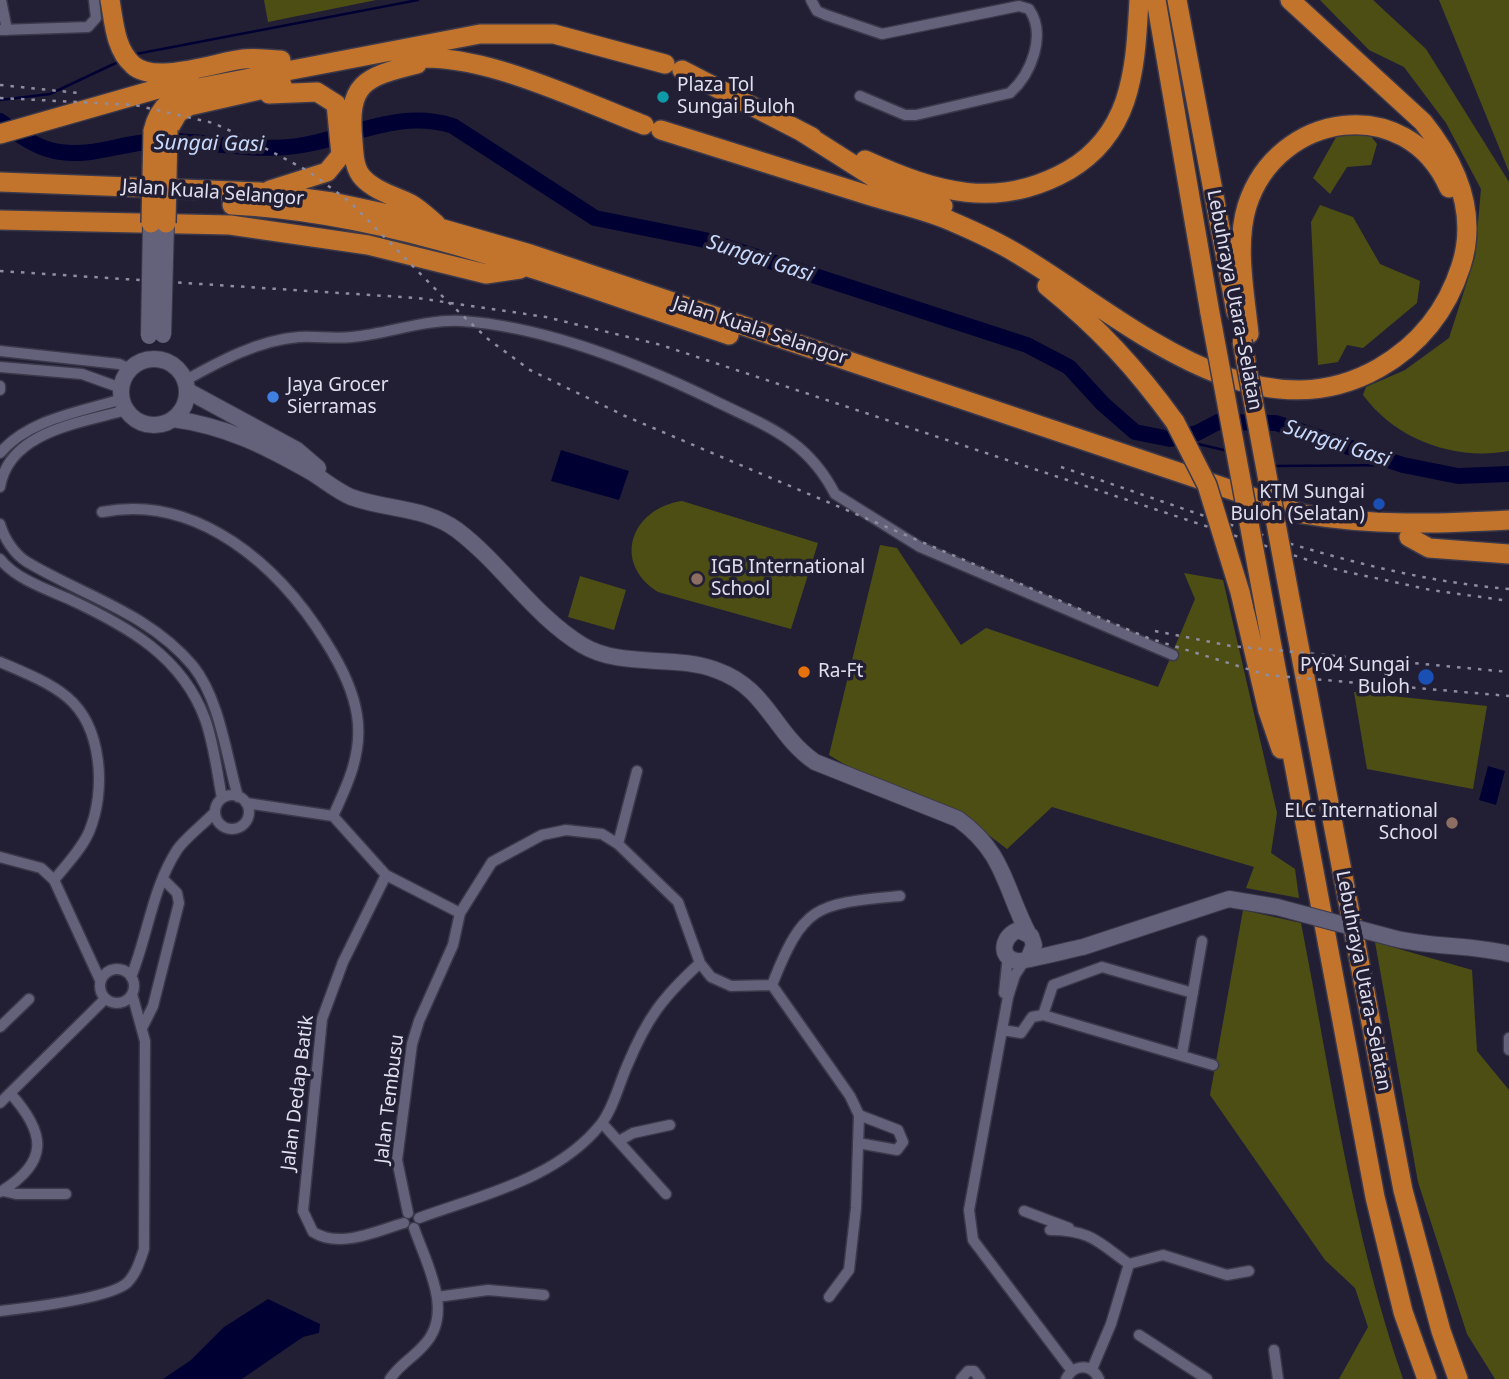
<!DOCTYPE html>
<html>
<head>
<meta charset="utf-8">
<style>
  body { margin:0 }
  canvas { display:block; background:#221f35 }
</style>
</head>
<body>
<canvas width="1509" height="1379"></canvas>
<script>
const context = document.querySelector('canvas').getContext('2d');
context.lineJoin = 'round';
function fill(path, color) { context.fillStyle = color; context.fill(path, 'evenodd'); }
function stroke(path, color, width, dash) { context.strokeStyle = color; context.lineWidth = width; context.lineCap = dash ? 'butt' : 'round'; context.setLineDash(dash || []); context.stroke(path); }
function drawText(font, color, halo, rows, align = 'center') {
  context.font = font + ' "Noto Sans",sans-serif'; context.lineWidth = 7; context.setLineDash([]); context.textBaseline = 'middle'; context.strokeStyle = halo; context.fillStyle = color; for (const [text, x, y, turn = 0] of rows) {
    context.save(); context.translate(x, y); context.rotate((+turn || 0) * Math.PI / 180); context.textAlign = isNaN(turn) ? turn : align; if (halo) context.strokeText(text, 0, 0); context.fillText(text, 0, 0); context.restore();
  }
}
const green = new Path2D(`
  M264,0h112l-108,22z
  M1320,0h53l53,49 83,133v269c-54,10 -113,-11 -146,-56l3,-8 39,-17 44,-32 26,-81 6,-68 -35,-66 -42,-56 -35,-17z
  M1439,0h70v172l-8,-20z
  M1339,132l31,3 7,9 -6,21 -24,2 -17,27 -17,-16z
  M1320,205l33,12 27,47 40,17 -3,22 -54,45 -16,-3 -9,17 -20,3 -7,-143z
  M682,501l136,42 -27,86 -133,-37c-47,-30 -26,-84 24,-91z
  M880,545l17,3 64,97 25,-17 172,59 37,-88 -11,-26 39,7 54,233 -6,40 24,16 4,29 -53,-10 8,-21 -202,-60 -45,42 -25,-19 -65,-37 -50,-15 -38,-23z
  M580,576l46,14 -12,40 -46,-13z
  M1354,692l133,14 -14,83 -106,-20z
  M1243,910l58,13c30,153 51,309 102,456h-64l29,-52 -13,-39 -30,-28 -115,-165z
  M1375,942l97,28 5,81 32,39v289h-14l-28,-45 -49,-152z`);
const water = new Path2D(`
  M561,450l68,21 -10,29 -68,-19z
  M1488,766l17,5 -9,34 -17,-5z
  M268,1299l52,25 -1,9 -16,4 -61,42h-79l28,-19 33,-33z`);
const stream = new Path2D(`
  M136,54l282,-54
  M0,100l50,-6 70,-33
  M1194,443l34,8
  M1274,466l129,-1`);
const river = new Path2D(`
  M0,121c19,13 36,28 60,31 29,4 51,-5 79,-9 54,-8 110,12 164,2 51,-9 97,-36 150,-19l142,92 110,22 322,105 42,22 34,37 32,28 35,7 27,-6 21,-11 58,1 127,42 55,11 51,-2`);
const street = new Path2D(`
  M1,0l6,30
  M811,0l6,11 9,4 56,19 137,-28 10,3c18,26 2,65 -19,84l-94,22h-11l-45,-19
  M0,30l88,-3 8,-9 -2,-18
  M0,351l119,13 11,5
  M0,367l82,7 39,14
  M186,380c34,-19 73,-40 113,-43 18,-1 35,2 53,0 37,-3 71,-18 110,-16 85,6 175,42 251,79 53,26 94,39 122,94l85,53 253,108
  M0,386v4
  M0,453c29,-34 80,-41 122,-54
  M0,487c9,-56 81,-64 126,-77
  M102,512c96,-19 178,55 224,130 14,22 27,47 31,73 6,37 -9,69 -24,101
  M0,524c4,14 14,30 27,38 57,34 122,51 166,104 27,34 33,89 45,131
  M0,559c16,20 46,30 69,40 58,27 113,57 136,120 9,25 12,53 17,79
  M0,662c21,9 49,20 67,35 36,30 39,95 22,135 -8,18 -23,33 -35,48
  M215 812a17 17 0 1 1 34 0a17 17 0 1 1-34 0Z
  M246,803l87,13 53,59 74,38
  M618,844l19,-73
  M0,857l41,11 13,12 46,100
  M386,875l-43,87 -21,57 -19,192 10,21c27,17 63,-1 91,-9
  M1025,960l-10,15 -7,22 -39,213 4,30 99,131
  M100 986a17 17 0 1 1 34 0a17 17 0 1 1-34 0Z
  M131,977c17,-42 21,-88 46,-127 8,-12 27,-26 38,-38
  M772,985l78,111 9,19 -3,93 -7,62 -20,27
  M772,985c32,-82 45,-81 128,-89
  M1004,993l4,-37
  M1043,1015l10,-30 49,-18 91,26
  M143,1026l10,-20 26,-103 -2,-10 -14,-14
  M0,1027l29,-28
  M1002,1030l19,3 11,-16 11,-2 170,50
  M1509,1038v12
  M1182,1054l20,-113
  M0,1103l105,-104
  M602,1123l64,71
  M619,1141l14,-8 37,-8
  M858,1143l39,7 6,-8 -5,-12 -39,-15
  M3,1191l13,3h50
  M0,1192c50,-30 46,-59 10,-99
  M1024,1211l45,17
  M408,1213l-11,-53 15,-116 7,-23 34,-76 7,-32 32,-51 50,-27 24,-5 36,4 16,10 60,58 22,61 11,14 20,9 41,-1
  M419,1218c63,-23 138,-39 182,-94 12,-15 18,-40 26,-58 20,-48 35,-68 73,-103
  M1050,1230c41,0 48,12 79,34l34,-9 64,20 22,-4
  M437,1297l51,-7 56,5
  M0,1311c27,-3 108,-12 127,-28 9,-9 13,-22 17,-34l1,-208 -13,-47
  M1139,1335l68,44
  M1274,1350l4,29
  M1092,1369l19,-45 18,-60
  M390,1379c10,-15 23,-21 34,-34 31,-32 2,-82 -10,-117
  M961,1379l7,-8h6l6,8
  M1066,1379c8,-15 25,-16 33,0`);
const secondary = new Path2D(`
  M121 392a33 33 0 1 1 66 0a33 33 0 1 1-66 0Z
  M188,391l109,59 21,18
  M173,419c53,7 92,27 138,53 13,8 26,19 40,25 35,13 75,10 106,33 45,34 76,85 125,115 40,24 92,9 134,25 52,18 57,63 99,92l143,57c46,33 46,67 70,114
  M1393,938c39,10 77,6 116,16
  M1029,957l5,-12 -3,-9 -12,-6c-16,4 -22,28 -2,31 5,1 55,-12 66,-14l146,-48 48,8`);
const highway = new Path2D(`
  M110,0c4,22 5,49 23,65 21,20 84,-3 110,-6 13,-2 26,1 38,1
  M1156,0l54,313
  M1177,0l59,312
  M401,60c72,-13 174,39 243,65
  M417,64c-53,13 -70,19 -64,78 1,12 1,27 10,36 12,13 32,18 48,26 9,5 17,13 25,20
  M682,70l130,67
  M269,94l48,-2 19,12 5,51 -14,17 -57,18
  M168,130l10,-17 11,-7 93,-21
  M661,130c67,21 133,42 200,63 30,10 64,16 92,29 21,9 43,19 63,31 104,61 235,188 363,115 40,-23 68,-58 82,-102 17,-53 -5,-103 -38,-144l-133,-122
  M153,131c6,-26 21,-35 45,-43l282,-54h74l111,30
  M802,132l85,54 56,20
  M0,134l189,-54
  M865,160c71,32 132,51 204,10 27,-16 46,-40 56,-69 11,-33 12,-67 14,-101
  M0,182l259,10 73,10 66,14 132,38 773,260c69,12 136,10 206,6
  M232,205c168,8 339,78 497,130
  M0,220l230,5 138,20 118,29 34,-5
  M1047,286c53,43 88,81 128,136
  M1249,334c-4,-40 -14,-89 -2,-128 30,-95 160,-114 202,-18
  M1409,537l20,11 80,6
  M1240,592l28,119 13,38
  M1291,604l112,586 38,141 17,48
  M1265,609l110,588 28,115 24,67`);
const rail = new Path2D(`
  M0,85l79,8
  M0,98l135,7 78,18 31,14 64,34 42,31 96,98 42,39 42,31 95,46 523,222 119,37 242,21
  M0,271l417,27 129,19 115,28 677,225 93,20 78,11
  M1061,467c146,48 294,109 448,122
  M1155,631l76,15 278,26`);
const secondaryBridge = new Path2D(`
  M163,335l3,-112
  M149,336l2,-113
  M1277,907l116,31`);
const highwayBridge = new Path2D(`
  M151,223l2,-92
  M166,223l2,-93
  M1210,313l55,296
  M1242,341l49,263
  M1175,422l32,63 33,107`);
const markers = [
  [663,97,7,"#0f9aa8"],
  [273,397,7,"#3f7fe0"],
  [1379,504,7,"#1a4fb4"],
  [697,579,7,"#8d6e63"],
  [804,672,7,"#e8710a"],
  [1426,677,9,"#1a4fb4"],
  [1452,823,7,"#8d6e63"]
];
const poiNames = [
  ["Plaza Tol",677,86],
  ["Sungai Buloh",677,108],
  ["Jaya Grocer",287,386],
  ["Sierramas",287,408],
  ["KTM Sungai",1365,493,"right"],
  ["Buloh (Selatan)",1365,515,"right"],
  ["IGB International",711,568],
  ["School",711,590],
  ["PY04 Sungai",1410,666,"right"],
  ["Buloh",1410,688,"right"],
  ["Ra-Ft",818,672],
  ["ELC International",1438,812,"right"],
  ["School",1438,834,"right"]
];
const streetNames = [
  ["Jalan Kuala Selangor",213,193,4],
  ["Lebuhraya Utara–Selatan",1234,300,79],
  ["Jalan Kuala Selangor",760,331,18],
  ["Lebuhraya Utara–Selatan",1363,981,79],
  ["Jalan Dedap Batik",298,1093,-83],
  ["Jalan Tembusu",390,1099,-83]
];
const waterNames = [
  ["Sungai Gasi",209,144,1],
  ["Sungai Gasi",760,259,18],
  ["Sungai Gasi",1337,444,18]
];
fill(green, '#4d4e14');
fill(water, '#003');
stroke(stream, '#003', 2.5);
stroke(river, '#003', 16);
stroke(street, '#3b384a', 13);
stroke(secondary, '#3b384a', 18);
stroke(highway, '#3b384a', 22);
stroke(street, '#64627b', 10);
stroke(secondary, '#64627b', 16);
stroke(highway, '#c2742d', 19);
stroke(rail, '#8e8c9e', 2.5, [3.5, 7]);
stroke(secondaryBridge, '#3b384a', 18, []);
stroke(highwayBridge, '#3b384a', 22, []);
stroke(secondaryBridge, '#64627b', 16);
stroke(highwayBridge, '#c2742d', 19);
for (const [x, y, r, color] of markers) { const dot = new Path2D(); dot.arc(x, y, r, 0, 2 * Math.PI); context.fillStyle = color; context.fill(dot); stroke(dot, '#221f35', 2.5); }
drawText('19px', '#e0dfee', '#221f35', poiNames, 'left');
drawText('19px', '#e0dfee', '#221f35', streetNames);
drawText('italic 21px', '#c7d9fc', '#221f35', waterNames);
</script>
</body>
</html>
